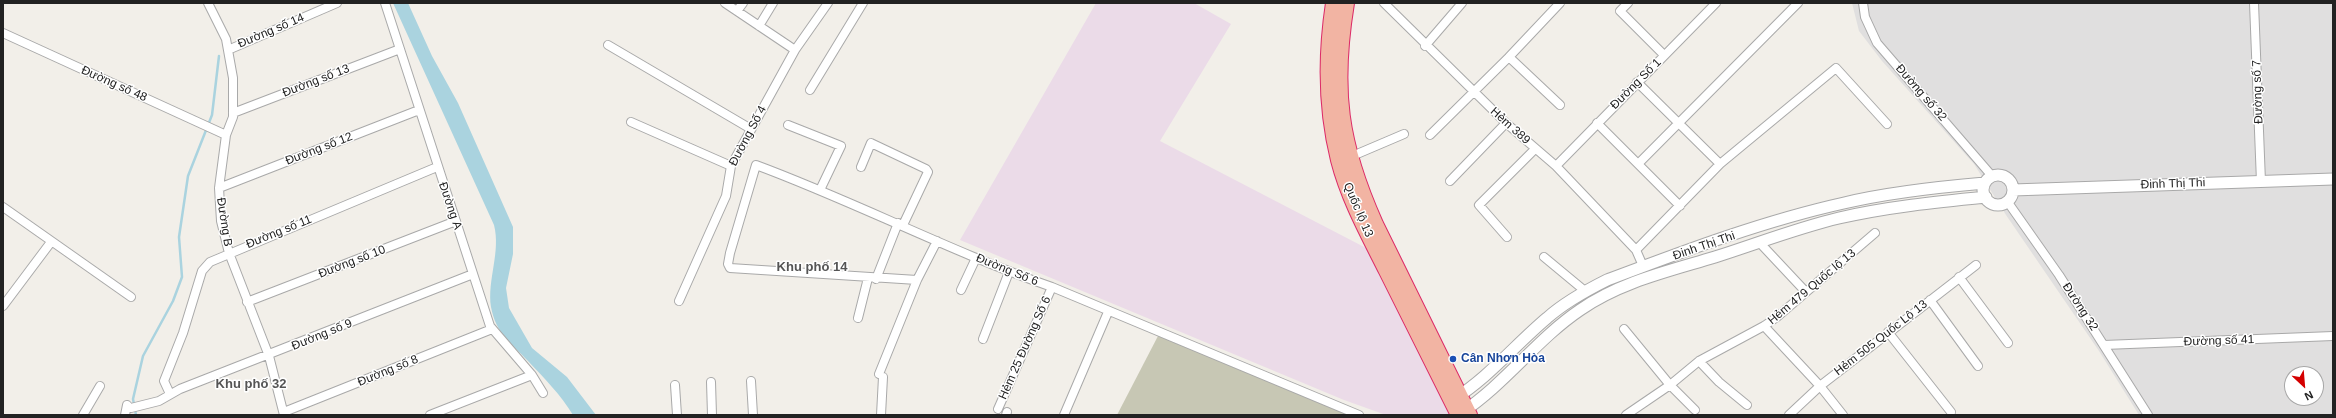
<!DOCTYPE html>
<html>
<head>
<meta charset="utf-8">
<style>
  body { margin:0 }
  #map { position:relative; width:2336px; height:418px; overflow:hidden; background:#f2efe9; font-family:Arial,sans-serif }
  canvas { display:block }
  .frame { position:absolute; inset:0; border:4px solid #222; pointer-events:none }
  .north { position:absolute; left:2284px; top:366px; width:40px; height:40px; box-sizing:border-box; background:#fff; border:1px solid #a7a7a7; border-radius:50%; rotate:154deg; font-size:11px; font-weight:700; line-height:16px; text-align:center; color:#222 }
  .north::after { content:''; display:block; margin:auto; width:14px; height:18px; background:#d40000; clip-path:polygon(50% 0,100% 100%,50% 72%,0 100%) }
</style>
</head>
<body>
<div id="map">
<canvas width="2336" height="418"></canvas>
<div class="frame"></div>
<div class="north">N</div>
</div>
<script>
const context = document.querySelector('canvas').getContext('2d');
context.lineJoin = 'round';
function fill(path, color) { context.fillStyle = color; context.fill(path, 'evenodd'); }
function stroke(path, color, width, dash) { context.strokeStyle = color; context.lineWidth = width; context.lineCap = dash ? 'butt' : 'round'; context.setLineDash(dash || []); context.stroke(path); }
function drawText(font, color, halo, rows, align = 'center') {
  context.font = font + ' Arial,sans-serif'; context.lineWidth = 3; context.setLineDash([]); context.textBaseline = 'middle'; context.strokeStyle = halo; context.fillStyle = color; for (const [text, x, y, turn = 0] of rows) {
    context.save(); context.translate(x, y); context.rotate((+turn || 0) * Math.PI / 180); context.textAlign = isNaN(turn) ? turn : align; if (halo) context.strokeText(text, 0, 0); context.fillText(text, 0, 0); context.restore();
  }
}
const residential = new Path2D(`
  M1852,3h481v412h-194l-40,-64 -93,-136 -32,-51 -92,-103 -23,-30zM2292,374h24v24h-24z`);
const industrial = new Path2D(`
  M1096,3h98l37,21 -71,117 208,108 84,166h-66l-42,-15 -384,-160z`);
const construction = new Path2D(`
  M1158,336l129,49 64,30h-234z`);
const water = new Path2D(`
  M393,3h15l24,53 26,47 55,124v27l-7,34 3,20 23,40 35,29 29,38h-23c-12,-20 -29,-37 -45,-54 -17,-18 -32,-27 -37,-54 -4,-27 10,-55 3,-82z`);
const stream = new Path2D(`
  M136,415l-3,-16 10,-43 30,-55 9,-24 -3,-40 9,-61 24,-61 7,-59`);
const minor = new Path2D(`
  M208,3l18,36 7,39v39l-7,18 -7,53 2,33 8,32 40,103 15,59
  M385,3l105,323 42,49 11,18
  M725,3l70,47
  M1384,3l122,120 50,43 80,84
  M1628,3l-8,8 44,44
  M1863,3l2,14 12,26 115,133
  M2254,3l7,179
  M737,11l6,-8
  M759,26l14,-23
  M3,33l223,102
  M608,45l143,84
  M1425,46l37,-43
  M228,50l109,-47
  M1509,57l51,48
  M1637,82l83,82
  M810,90l53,-87
  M233,113l167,-64
  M631,122l100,44
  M1597,123l83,83
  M788,125l53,21 -21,44
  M1430,135l79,-78 51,-54
  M1350,157l54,-23
  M1638,164l160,-161
  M1556,166l160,-163
  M861,167l10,-24 55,26 2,3 -25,53
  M1450,181l56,-58
  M219,188l200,-78
  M2007,201l52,74 89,140
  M3,207l128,90
  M1507,237l-28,-32 56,-56
  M1759,242l46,49
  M1544,257l41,34
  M1643,266l-7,-16 84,-86 116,-96 51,56
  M1959,277l49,66
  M876,279l22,-56
  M917,280l-187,-12 -2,-4 2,-11 26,-88c100,37 195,87 296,122l307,128
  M961,290l15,-32
  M1930,300l48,66
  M679,301l47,-105 5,-30 64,-116 33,-47
  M247,302l209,-81
  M3,306l48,-64
  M858,318l10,-40
  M1764,326l56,60 23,29
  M1624,329l46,56 25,25
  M1888,332l63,80
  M983,339l26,-67
  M2104,345l229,-9
  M1699,361l20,21 28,23
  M879,374l38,-94 20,-39
  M751,381l2,34
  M711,382l1,33
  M675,385l2,30
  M170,394l-6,-13 19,-48 19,-62 8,-9 227,-95
  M131,408l28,-7 21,-12 293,-115
  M998,409l54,-122
  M284,412l208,-83
  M83,415l17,-29
  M125,415l2,-10
  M430,415l102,-40
  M881,415l2,-38
  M1006,415l1,-3
  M1064,415l44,-103
  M1626,415l44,-30 29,-24 65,-35 13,-9 98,-84
  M1789,415l31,-29 156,-121`);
const tertiary = new Path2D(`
  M1983 190a15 15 0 1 1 30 0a15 15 0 1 1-30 0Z
  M2013,190l320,-11
  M1454,399c34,-21 62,-55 93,-81 18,-16 38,-27 60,-38 77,-29 156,-59 237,-77 46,-11 94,-16 141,-20
  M1461,413c44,-29 76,-74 119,-103 40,-28 89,-39 135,-53 41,-13 82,-29 124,-39 48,-11 97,-16 147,-21`);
const trunk = new Path2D(`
  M1333,3c-8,53 -8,105 5,157 10,39 30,75 48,111 24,48 48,96 72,144
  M1347,3c-14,86 -7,141 29,221l94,191`);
const markers = [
  [1453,359,4,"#1a4fb4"]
];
const streetNames = [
  ["Đường số 14",271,31,-23],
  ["Đường số 13",316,81,-21],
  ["Đường số 48",114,84,24],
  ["Đường Số 1",1636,84,-45],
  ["Đường số 7",2258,92,-92],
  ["Đường số 32",1921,93,49],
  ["Hẻm 389",1510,126,42],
  ["Đường Số 4",748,136,-62],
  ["Đường số 12",319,149,-21],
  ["Đinh Thị Thi",2173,184,-2],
  ["Đường A",450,206,71],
  ["Quốc lộ 13",1358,210,67],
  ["Đường B",224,222,81],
  ["Đường số 11",279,232,-22],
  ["Đinh Thị Thi",1704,246,-19],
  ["Đường số 10",352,262,-21],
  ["Đường Số 6",1007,270,22],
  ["Hẻm 479 Quốc lộ 13",1812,287,-40],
  ["Đường 32",2080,307,57],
  ["Đường số 9",322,335,-22],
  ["Hẻm 505 Quốc Lộ 13",1881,338,-38],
  ["Đường số 41",2219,341,-2],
  ["Hẻm 25 Đường Số 6",1025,348,-66],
  ["Đường số 8",388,371,-22]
];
const transitNames = [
  ["Cân Nhơn Hòa",1461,359]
];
const neighbourhoodNames = [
  ["Khu phố 14",812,267],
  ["Khu phố 32",251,384]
];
fill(residential, '#e0dfdf');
fill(industrial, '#ebdbe8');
fill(construction, '#c7c7b4');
fill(water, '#aad3df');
stroke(stream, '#aad3df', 2.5);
stroke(minor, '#a9a9a9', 10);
stroke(tertiary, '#a9a9a9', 13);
stroke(trunk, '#dc2a67', 16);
stroke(minor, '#fff', 8);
stroke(tertiary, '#fff', 11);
stroke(trunk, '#f2b4a3', 14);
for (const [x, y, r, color] of markers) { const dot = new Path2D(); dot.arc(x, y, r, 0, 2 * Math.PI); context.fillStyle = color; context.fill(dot); stroke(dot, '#fff', 1.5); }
drawText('12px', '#222', '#fff', streetNames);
drawText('bold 12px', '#164399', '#fff', transitNames, 'left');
drawText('bold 13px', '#555', '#fff', neighbourhoodNames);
</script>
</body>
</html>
